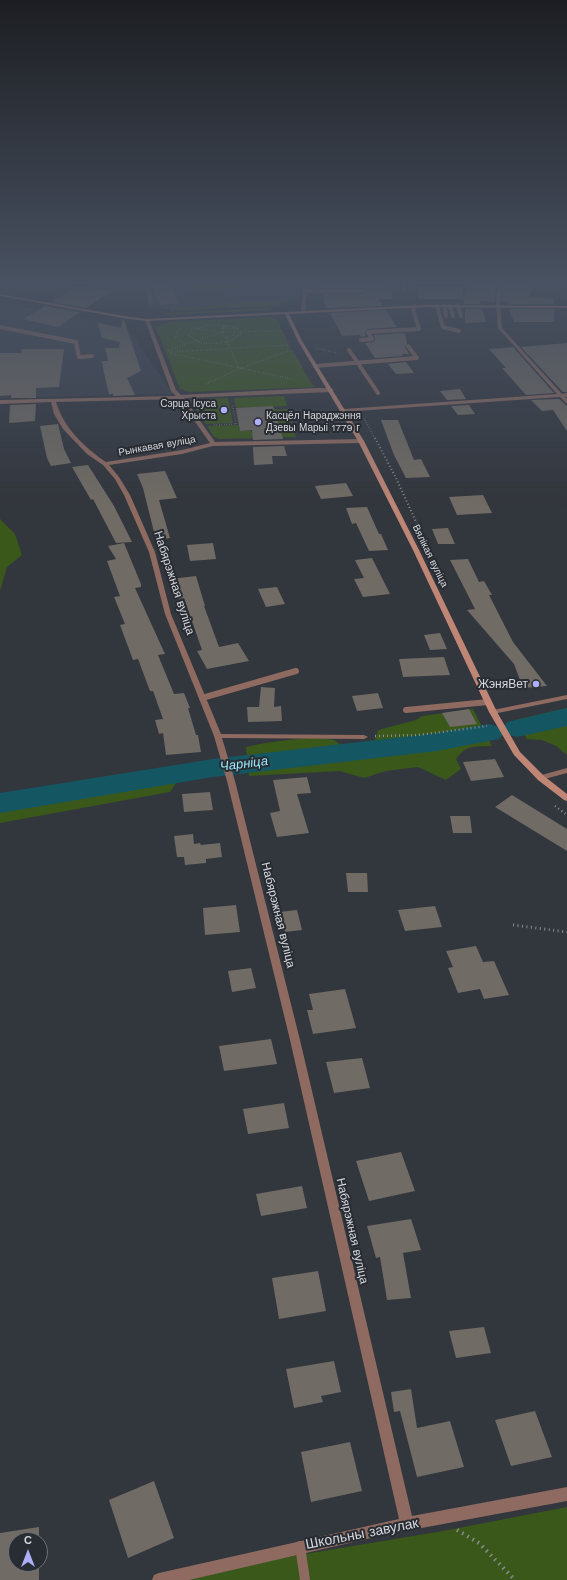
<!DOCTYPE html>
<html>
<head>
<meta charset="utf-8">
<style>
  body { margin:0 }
  #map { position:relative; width:567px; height:1580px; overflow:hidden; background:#32363d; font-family:"Work Sans",sans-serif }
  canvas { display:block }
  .north { position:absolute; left:8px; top:1532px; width:40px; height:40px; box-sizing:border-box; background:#282c33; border:1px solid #6e7177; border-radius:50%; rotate:0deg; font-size:11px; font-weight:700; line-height:16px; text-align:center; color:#d6d8dc }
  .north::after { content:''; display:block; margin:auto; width:14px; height:18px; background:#aeaefb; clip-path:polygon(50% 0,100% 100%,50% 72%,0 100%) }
</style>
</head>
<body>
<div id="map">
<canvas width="567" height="1580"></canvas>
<div class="north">С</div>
</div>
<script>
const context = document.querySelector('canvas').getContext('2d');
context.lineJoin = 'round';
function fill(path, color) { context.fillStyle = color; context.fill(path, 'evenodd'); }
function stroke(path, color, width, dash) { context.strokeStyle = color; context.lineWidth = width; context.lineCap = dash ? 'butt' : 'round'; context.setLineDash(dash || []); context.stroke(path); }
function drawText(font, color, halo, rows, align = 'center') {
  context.font = font + ' "Work Sans",sans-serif'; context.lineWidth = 4; context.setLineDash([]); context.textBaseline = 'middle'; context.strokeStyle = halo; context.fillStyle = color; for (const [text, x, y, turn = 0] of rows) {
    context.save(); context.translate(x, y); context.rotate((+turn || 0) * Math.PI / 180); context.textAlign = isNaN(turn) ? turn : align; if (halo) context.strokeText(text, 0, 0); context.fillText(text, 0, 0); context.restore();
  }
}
const built = new Path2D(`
  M144,284h156l-6,19h-13v3l-111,5 -1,-3 -21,1z
  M0,302l127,25 46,67 -173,4z`);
const green = new Path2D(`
  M186,284h54l1,3 -53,4z
  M280,301l1,5 -52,2 -2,-4z
  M223,305l1,3 -54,3 -1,-3z
  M269,308v2l-105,5 5,-2z
  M269,317l8,2 11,26 26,42 -124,5 -10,-3 -24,-62 13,-5z
  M284,396l3,10 -51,2 -2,-10z
  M228,398l5,25 -27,1 -16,-24z
  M288,409l8,28 -77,2 -5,-2 -7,-11 32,-1 -3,-14h15l-4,15 -8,1 1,4 10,-1 3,3 27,-4 -1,-4h-8l-11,-15z
  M0,519l15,15 7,21 -15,12 -7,24z
  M567,708v47l-11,-9 -14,-6 -15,-1 -12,-19z
  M473,709l19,37c-17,1 -25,-2 -36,13l5,10 -15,11 -28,-13 -32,4 -22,7 -24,-7 -91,5 -3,-29c21,-5 68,-12 88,-7 2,1 5,4 7,6l34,-6 3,-10 38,-10 6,-4z
  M178,780l-8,12 -170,31v-11z
  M567,1507v73h-401l13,-5 264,-44z`);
const river = new Path2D(`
  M567,708v18l-50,11 -10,-3 -5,-6 5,-6z
  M489,724l10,3 5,6 -5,6 -62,12 -224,26 -213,36v-20l213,-34 224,-26z`);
const building = new Path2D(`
  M152,284h19l8,19 -19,2z
  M321,284l69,1 3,14h-14l4,7 -56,2 -3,-5 -1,-9h40l3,-3 -3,-3h-41z
  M469,284h27l-1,18 -15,-1v3h-15l-2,-4z
  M503,284h31l-4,13 24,1v6h-46l-1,-2h-5z
  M76,286l36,5 -26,17 -35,-6z
  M417,286h46v13h-44z
  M45,306l35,6 -22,15 -35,-8z
  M465,309h17l4,13 -21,1z
  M509,309h45v13h-40z
  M386,310l11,17 -30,2 -2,3 1,4 -5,1 -1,-2 -18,1 -12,-23z
  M122,319l2,1 17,51 -14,7 8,17 -22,1v-2h-4l-5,-21 -2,-12h6l-3,-13h14l1,-6 -18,-4 -4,-15 23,5z
  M405,333l2,10 -2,4 4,7h-7l1,2 -28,2 -10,-15 9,-1 1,-3 -1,-4z
  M567,343v49h-4l-42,-45z
  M513,347l41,46 -28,2 -24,-27h4l-17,-19z
  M22,349h42l-5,38 -23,1v10h-25v-3l-11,1v-43h21z
  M406,362l8,11 -18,1 -8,-10z
  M460,389l6,10 -19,1 -7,-9z
  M559,399l8,7v25l-14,-21 -11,1 -11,-11z
  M36,404l-1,17 -26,2 1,-18z
  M469,405l6,9 -17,1 -7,-9z
  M273,406l10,33 -30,1 -1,-10 -12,1 -4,-23z
  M381,420h17l16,40 7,-1 9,18 -24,1 -12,-23z
  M58,424l6,25 7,14 -20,3 -4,-8 -7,-32z
  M284,446l3,10h-15l1,8 -19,1 -1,-18z
  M88,465l26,41 18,36 -16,1 -23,-44 -2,1 -19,-33z
  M165,471l12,27 -18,2 11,38 -14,2 -13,-52 -6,-14z
  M346,483l7,13 -32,3 -6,-13z
  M483,495l9,18 -35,2 -8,-18z
  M367,507l12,27h2l7,16 -19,1 -13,-28 -4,1 -6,-16z
  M448,528l7,16h-17l-6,-15z
  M124,543l17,41v3l-6,1 30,66 -7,1 16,39 10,-1 6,15h-2l8,27h2l3,17 -35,3 -3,-22 -4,1 -4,-14 8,-1 -10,-28h-3l-12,-32 -5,1 -13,-35 5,-1 -11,-27 6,-1 -13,-35 9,-2 -8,-13z
  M213,543l3,16 -26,2 -3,-16z
  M372,558l18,36 -27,3 -9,-18 10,-1 -9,-18z
  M468,559l11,23 5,-1 8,14h-3l24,47 34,44 -24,2 -9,-24 -47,-54 8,-1 -25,-49z
  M196,576l9,30h-1l15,41 19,-4 11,18 -42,8 -10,-18 5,-1 -18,-52 -7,1 -6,-20z
  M277,587l8,17 -19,3 -8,-18z
  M440,633l7,16 -17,1 -6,-15z
  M444,657l6,18 -47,2 -4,-18z
  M261,687l14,1 -1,19 7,-1 1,15 -34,1 -1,-15h12z
  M378,693l5,15 -26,3 -5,-15z
  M469,709l8,15 -27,3 -8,-14z
  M495,759l9,18 -33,4 -8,-19z
  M307,777l4,16 -14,1 12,39 -32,4 -7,-24 10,-2 -7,-31z
  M210,792l3,18 -29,2 -2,-18z
  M512,795l55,34v22l-72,-44z
  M450,816h20l2,17h-19z
  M193,834l1,10 6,-1 1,2 19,-2 2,14 -16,2v4l-21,2 -1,-8h-7l-3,-21z
  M346,873h21l1,19h-20z
  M236,905l4,27 -35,3 -2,-27z
  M435,906l7,21 -37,4 -7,-21z
  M297,910l5,20 -17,2 -5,-20z
  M476,946l7,16 11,-1 15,34 -25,4 -4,-10 -22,4 -10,-25 5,-1 -7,-16z
  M251,968l5,20 -24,4 -4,-21z
  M345,989l11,39 -43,6 -6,-24h6l-4,-16z
  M271,1039l6,25 -53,7 -5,-25z
  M362,1058l8,30 -36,5 -8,-31z
  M284,1103l5,25 -41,6 -5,-25z
  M401,1152l14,39 -46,10 -13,-40z
  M302,1186l5,22 -46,8 -5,-22z
  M411,1219l10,31 -18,3 8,45 -24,2 -7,-43 -4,1 -9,-32z
  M318,1271l8,40 -47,8 -7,-41z
  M484,1327l7,26 -35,5 -7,-27z
  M334,1361l7,31 -20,4 2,6 -29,6 -8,-39z
  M411,1389l6,39 33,-7 14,46 -47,10 -17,-66 -6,1 -3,-20z
  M535,1411l17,46 -41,9 -16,-46z
  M350,1442l12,49 -51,11 -10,-50z
  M154,1481l20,57 -46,20 -19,-58z
  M39,1527v13h-23v24h23v16h-39v-47z`);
const pathFar4 = new Path2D(`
  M281,284l7,14 -4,2
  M164,309l1,-2 119,-7
  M207,325l21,1 -6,2 2,9 9,3c-14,4 -33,7 -44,-5l1,-3z
  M180,328l-4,5v4l4,4 7,3 36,-12 -32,-4
  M223,328l16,1 -9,-3
  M223,332l59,-1
  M283,334l19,34
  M225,337l15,-3 -7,6
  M227,342l12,26
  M316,348l20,5
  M168,351l18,-7
  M170,352l118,-7
  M170,353l122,26
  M206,384l33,-15 52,-19
  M364,418l11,21
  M214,425l22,-1 -4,-20`);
const pathFar3 = new Path2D(`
  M375,438l21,40 22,48`);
const pathFar2 = new Path2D(`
  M375,736l43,-1 69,-9
  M555,806l12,9`);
const pathFar1 = new Path2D(`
  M513,925l54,7`);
const path = new Path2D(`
  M457,1530l22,13 36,37`);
const laneFar2 = new Path2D(`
  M147,284l4,18
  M403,284l1,5
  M305,291h58
  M437,306l6,21 16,4
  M445,306l1,10
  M450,306l3,10
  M458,306l3,10
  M0,327l76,15 3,15 13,-1
  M361,340l11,-1 -4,-7 51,-3 -6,-20 2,-3
  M349,350l29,43
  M315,366l102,-8 -9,-12`);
const laneFar1 = new Path2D(`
  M202,698l94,-27
  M406,710l82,-8`);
const lane = new Path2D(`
  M300,1546l5,34`);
const street = new Path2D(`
  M2,284h5l-7,5v-3z
  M304,284h4l-3,27 -2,1 -2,-1z
  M498,284h4l-2,20 2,24 60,66 5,-1v4h-2l2,2v5l-7,-7 -218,15 -1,-1 3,-2 213,-15 -59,-66 -2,-24z
  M147,319l2,1 27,70 5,5 134,-7h16l3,2 -3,2 -147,6 31,44 146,-3 3,2 -3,2 -148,3 -31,8 -73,11 10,12 11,18 25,57 16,62 50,120 143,1 4,2 -4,2 -142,-1 13,43 65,259 112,476 155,-29v14l-183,34 -195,45h-37l2,-5 5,-2 240,-54 -109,-479 -63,-259 -13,-45 -49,-122 -16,-62 -25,-57 -9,-16 -12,-14 -16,-11 -24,-25 -9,-15 -3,-12 -51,2v-4l176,-4 -5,-5 -26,-71zM179,399l31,44 -28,7 -76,12c-22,-15 -42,-34 -50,-60z
  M567,695v4l-74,15 -4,-2 4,-2z
  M567,768v5l-26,7 -4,-2 1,-2z`);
const secondary = new Path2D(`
  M0,294l129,23 18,2 278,-14 142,1v2l-142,-1 -136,7 13,27 62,100 55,109 78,162 23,40 24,24 23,18v7l-3,-1 -26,-20 -24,-25 -25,-43 -76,-162 -55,-109 -60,-100 -13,-27 -138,7 -18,-2 -129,-23z`);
const markers = [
  [224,410,4,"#aeaefb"],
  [258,422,4,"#aeaefb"],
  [536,684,4,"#aeaefb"]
];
const farPoinames = [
  ["Сэрца Ісуса",216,404],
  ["Хрыста",216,416],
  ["Касцёл Нараджэння",266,416,"left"],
  ["Дзевы Марыі 1779 г",266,428,"left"]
];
const farStreetnames = [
  ["Рынкавая вуліца",157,446,-10],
  ["Вялікая вуліца",430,556,64]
];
const streetNames = [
  ["Набярэжная вуліца",174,583,72],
  ["Набярэжная вуліца",278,915,76],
  ["Набярэжная вуліца",352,1231,77]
];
const poiNames = [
  ["ЖэняВет",528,684]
];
const waterNames = [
  ["Чарніца",244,764,-7]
];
const nearStreetnames = [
  ["Школьны завулак",362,1534,-11]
];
fill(built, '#39404c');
fill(green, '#3a581a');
fill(river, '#155663');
fill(building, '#706b64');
stroke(pathFar4, '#898c91', 1.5, [0.5, 2]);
stroke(pathFar3, '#898c91', 2, [1, 2.5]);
stroke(pathFar2, '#898c91', 2.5, [1, 3]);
stroke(pathFar1, '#898c91', 3, [1, 3.5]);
stroke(path, '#898c91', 4, [1.5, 4.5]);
stroke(laneFar2, '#8e6a60', 4);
stroke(laneFar1, '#8e6a60', 6);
stroke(lane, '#8e6a60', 10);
fill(street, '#8e6a60');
fill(secondary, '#bf8676');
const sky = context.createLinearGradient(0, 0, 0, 506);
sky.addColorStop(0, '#1c1e22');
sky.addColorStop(0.56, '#495262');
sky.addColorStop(1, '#49526200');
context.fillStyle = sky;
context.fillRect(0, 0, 567, 506);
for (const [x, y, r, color] of markers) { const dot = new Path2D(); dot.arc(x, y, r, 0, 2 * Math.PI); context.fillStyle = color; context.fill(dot); stroke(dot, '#282c33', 1.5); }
drawText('10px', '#d6d8dc', '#282c33', farPoinames, 'right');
drawText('10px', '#d6d8dc', '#282c33', farStreetnames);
drawText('12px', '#d6d8dc', '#282c33', streetNames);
drawText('12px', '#d6d8dc', '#282c33', poiNames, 'right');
drawText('italic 13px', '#98e9fd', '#282c33', waterNames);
drawText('14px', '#d6d8dc', '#282c33', nearStreetnames);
</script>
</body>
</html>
